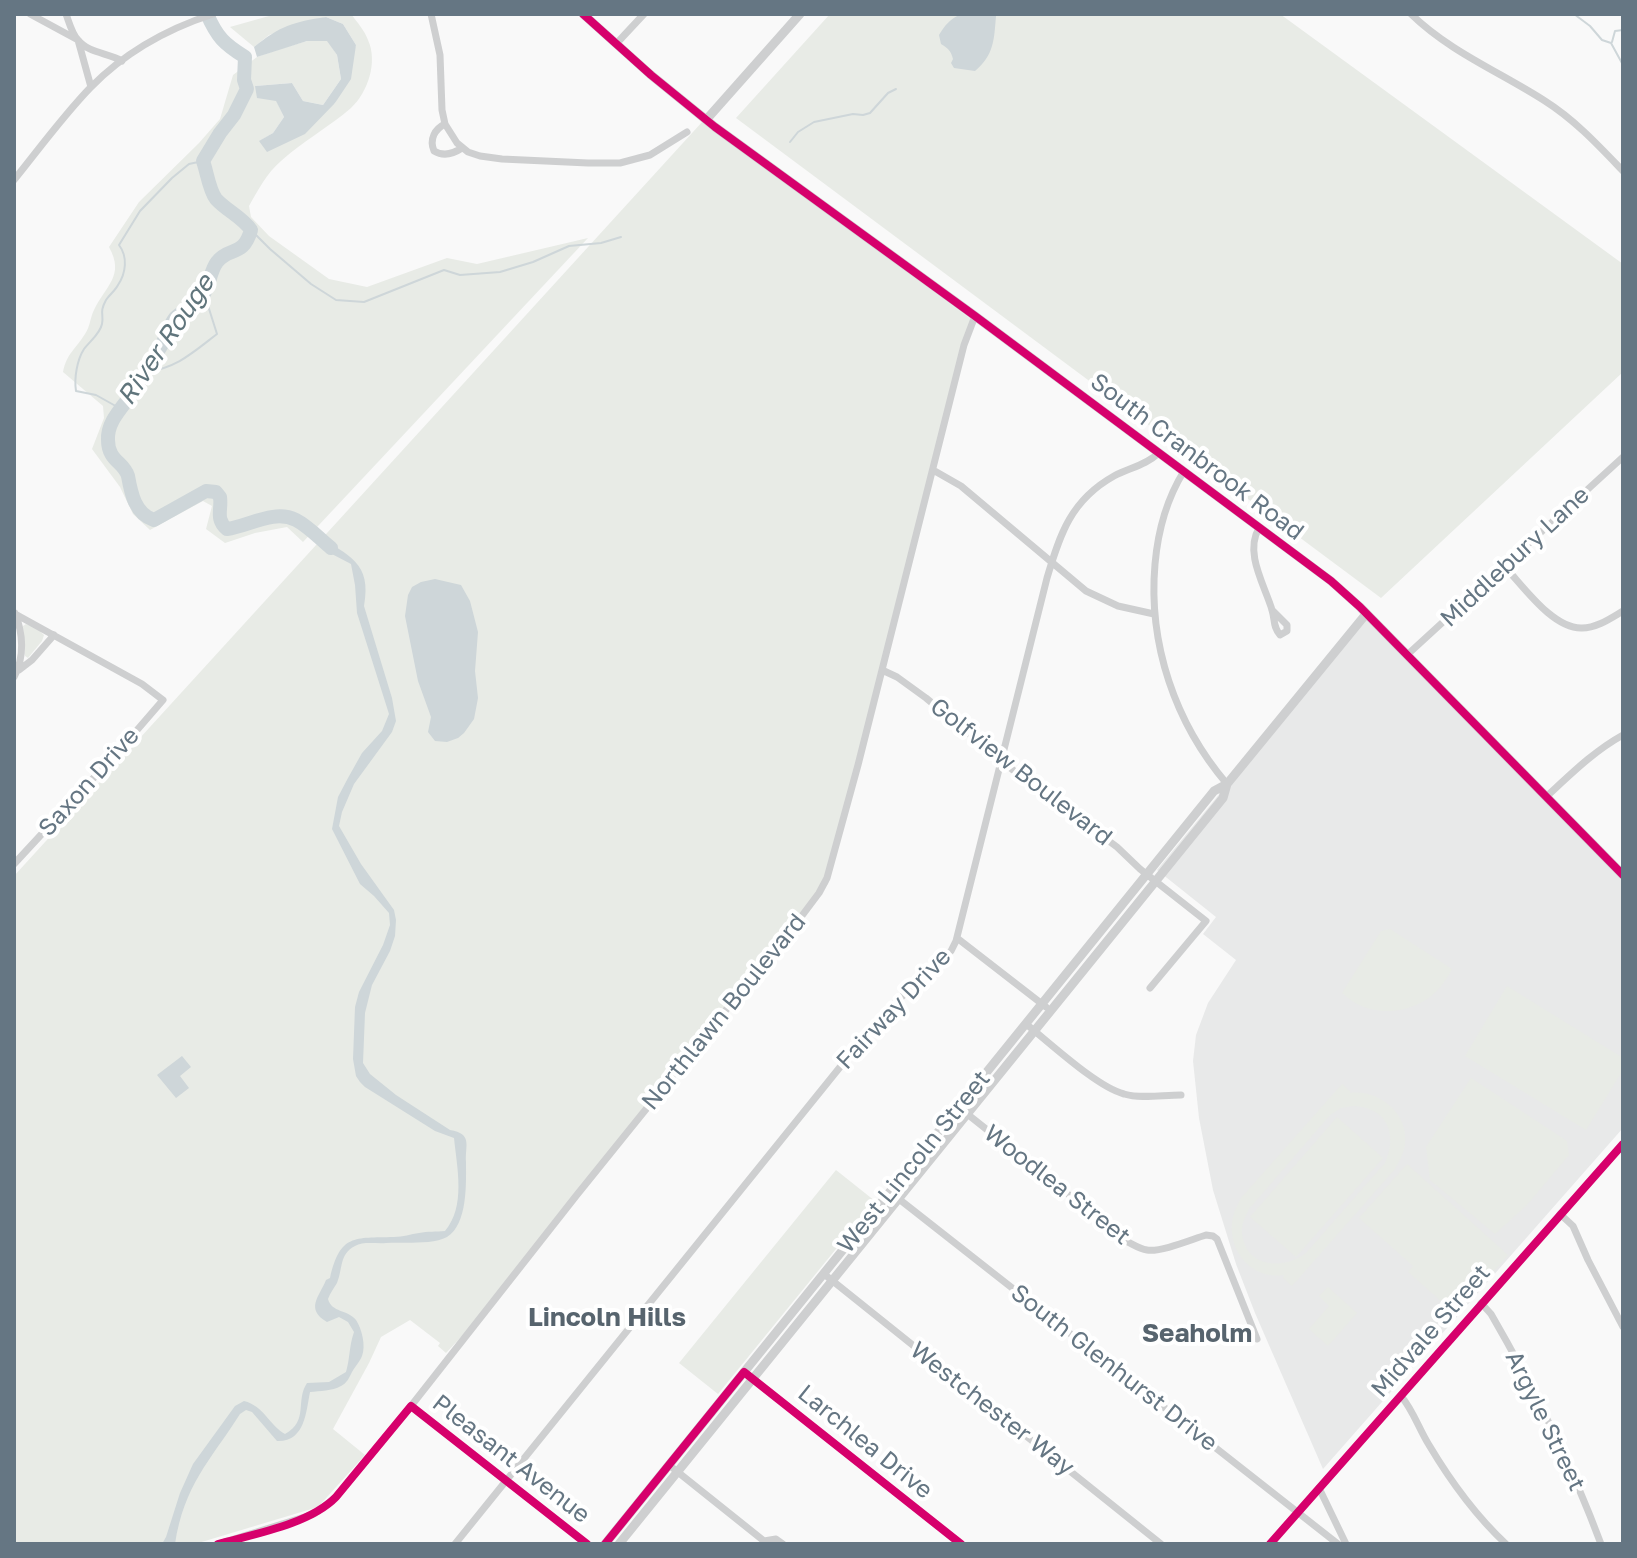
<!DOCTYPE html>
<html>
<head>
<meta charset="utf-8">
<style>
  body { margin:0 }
  #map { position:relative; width:1637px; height:1558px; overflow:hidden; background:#f9f9f9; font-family:"Golos Text",sans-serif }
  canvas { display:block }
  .frame { position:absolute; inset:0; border:16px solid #657683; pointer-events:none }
</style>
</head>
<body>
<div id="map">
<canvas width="1637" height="1558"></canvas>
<div class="frame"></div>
</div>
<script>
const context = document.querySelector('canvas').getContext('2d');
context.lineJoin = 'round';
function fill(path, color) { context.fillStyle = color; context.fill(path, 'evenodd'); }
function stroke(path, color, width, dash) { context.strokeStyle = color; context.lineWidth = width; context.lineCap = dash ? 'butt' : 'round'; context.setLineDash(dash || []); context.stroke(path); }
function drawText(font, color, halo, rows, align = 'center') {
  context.font = font + ' "Golos Text",sans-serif'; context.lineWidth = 8; context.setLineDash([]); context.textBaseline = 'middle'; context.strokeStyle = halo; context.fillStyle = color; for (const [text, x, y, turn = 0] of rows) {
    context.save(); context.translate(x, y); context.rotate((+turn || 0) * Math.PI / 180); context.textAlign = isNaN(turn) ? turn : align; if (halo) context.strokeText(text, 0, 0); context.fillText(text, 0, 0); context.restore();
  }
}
const built = new Path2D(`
  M1367,614l256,260v254l-300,341 -68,-156 -19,-49 -23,-74 -14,-72 -6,-57 3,-26 12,-32 28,-43 -33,-26 13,-17 -59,-47z`);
const green = new Path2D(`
  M276,14h75c6,8 14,17 17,26 10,22 0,52 -17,68 -22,19 -48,33 -70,53 -14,12 -23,29 -32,45l2,11 18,19 60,43 38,8 80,-29 30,6 111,-26 -285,304 -16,-15 -32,6 -30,10 -19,-14 6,-23 -9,-5 -53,29 -17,-16 -13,-27 -28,-38 12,-31 -1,-12 -40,-34c4,-19 12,-22 22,-38 5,-7 5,-16 9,-24 12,-25 31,-34 15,-63l30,-45 60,-59 21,-24 13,-44 24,-18 26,-9 24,-7h21l9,14 4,24 -18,26 -20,-4 -11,-18 -37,3 21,14 8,17 -11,16 -13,8 75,-38 21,-58 -13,-21 -17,-7 -57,18 -15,12 -24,-20z
  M830,14h450l343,250v108l-242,226 -645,-480z
  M703,121l269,199 -144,564 -332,416 -50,53 -8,-7 2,-3 -30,-23 -29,17 -12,26 -36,66 32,26 -47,52 -123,37h-177l-4,-3v-665z
  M26,624l12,5 6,6 -2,6 -14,17 -3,-2 -2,-30z
  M1390,929l62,40c-3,6 -7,12 -11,17 -17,22 -50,31 -77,21 -8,-3 -15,-8 -22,-14l39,-62z
  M1507,986l116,72v12l-37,60 -121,-74z
  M1471,1078l96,63 2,14 -42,50 -32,29 -65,-54 -4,-33z
  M1342,1084l8,7v2c28,-4 59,20 55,51 -1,9 -6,17 -10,25l-103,117 -9,-8 1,-3c-31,5 -55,-22 -52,-52 1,-10 5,-17 9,-25zM1353,1106c34,1 45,28 32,57l-79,90c-23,18 -61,14 -64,-20 -1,-8 3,-16 7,-24l81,-94 11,-7z
  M1337,1117l46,41 -87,99 -46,-40z
  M1407,1164l101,91 -52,59 -48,-42 5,-6 -54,-48z
  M836,1170l39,31 -157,193 -39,-31z
  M1328,1287l29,26 -29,33 -19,-17 20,-23 -10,-10z`);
const water = new Path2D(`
  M961,14h34l1,2c-2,24 -2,39 -21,55l-21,-3 -3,-5 2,-4c-2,-8 -5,-11 -12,-15l-2,-9c6,-10 11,-16 22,-21z
  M326,17l17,7 13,21 -5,34 -16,24 -30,31 -38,18 -8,-11 14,-8 11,-16 -8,-16 -19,-3 -2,-12 37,-3 11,18 20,4 18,-26 -4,-24 -10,-14h-20l-50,16 -3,-10c26,-21 39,-25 72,-30z
  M318,535c31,22 54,27 46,71l28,92 4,23 -4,11 -38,52 -12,28 -3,14 22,38 33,46 2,10 -1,16 -5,15 -18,34 -7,28 -2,50 7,11 26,21 54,35c23,4 15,15 16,32 0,21 2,62 -19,75 -15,8 -44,5 -61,6 -9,1 -23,-2 -31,3 -16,8 -12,23 -18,37 -3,5 -7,10 -9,16 4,14 19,10 28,21 6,9 10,26 6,36 -2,5 -7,11 -10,16 -3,6 -5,11 -11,14 -9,5 -21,5 -31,6 -4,20 -5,50 -33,49l-25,-29 -6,-2 -6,4c-30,47 -56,71 -65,130h-13l4,-7 14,-44 13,-29 42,-58 9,-5c20,5 25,24 41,33 24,-13 10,-33 22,-51l22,-1 17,-10c4,-13 3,-26 8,-40l-6,-10 -9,-5 -12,5c-22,-13 -8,-25 -1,-42l4,-2c10,-44 24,-40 64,-41 9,0 17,-3 25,-4 9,-2 17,-1 26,-2 21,-25 12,-63 9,-93l-19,-7 -70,-44 -5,-5 -4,-6 -3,-17 2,-52 4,-15 24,-47 7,-20 -1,-12 -15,-17 -14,-12 -28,-55 6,-32 10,-19 14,-25 20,-22 7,-17 -32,-101 -2,-28 -4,-21 -21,-11 -15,-15z
  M435,579l26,6 9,16 8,31 -3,39 3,27 -4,21 -10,14 -6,5 -11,4 -12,-1 -7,-9 3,-15 -13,-36 -13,-65 3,-21 4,-8 9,-5z
  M182,1056l9,11 -11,9 9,12 -13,10 -19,-23z`);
const stream = new Path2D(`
  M1574,14l16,12 12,14 9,3 12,22
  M1612,42l3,-11 8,-1
  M790,142l8,-10 16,-10 39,-8 10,1 7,-2 18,-20 8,-4
  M251,230l19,19 41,35 25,16 28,2 80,-32 16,5 40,-3 33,-10 36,-16 32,-3 20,-6
  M144,373c34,-6 47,-19 73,-39l-13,-41
  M121,409l-25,-14 -20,-4c-2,-13 1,-31 8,-42 6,-8 16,-15 18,-25 2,-11 -3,-11 4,-24 4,-6 9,-9 12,-15 8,-12 10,-28 1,-40l21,-34 32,-33 17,-14 14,-3`);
const river = new Path2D(`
  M207,14c10,23 17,30 38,43l-1,23 3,9 -13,26 -14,18 -17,28c4,11 6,29 13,38 11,12 26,18 35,31 -8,28 -22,16 -34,32 -7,9 -7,23 -14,33 -7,11 -20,15 -28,23 -6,7 -9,20 -14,28 -9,15 -18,31 -28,46 -10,15 -26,29 -25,48 0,21 16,22 20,36 3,17 7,38 26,44l52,-29 10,1 4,5c2,12 -5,22 7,32 22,-3 47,-20 69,-9 12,6 24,19 35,28`);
const minor = new Path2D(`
  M30,14l48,26 13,47
  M66,14c3,8 6,20 12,26 10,13 31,13 44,21
  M431,14l9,41 2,55 3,14 12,19 11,9 12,4 22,3 86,4h32l30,-8 37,-23
  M1411,14c39,38 89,58 134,87 30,19 54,45 78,70
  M616,44l28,-30
  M445,124c-10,5 -16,15 -11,27 10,6 19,3 28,-3
  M14,180c25,-31 49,-64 76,-92 34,-35 77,-59 123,-74
  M933,470l28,16 125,105 32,15 36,8
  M1184,471c-18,29 -26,59 -29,93 -7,80 20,159 72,220
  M1259,528c-15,25 6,58 13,82 3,10 1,17 8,25l7,-4v-6l-15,-15
  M1505,567c19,20 48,62 77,61 15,0 29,-10 41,-17
  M1407,655l216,-198
  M19,670l13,-10 22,-25
  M882,670l15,7 29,21 87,72 104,77 23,22 66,52 -56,67
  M14,677c11,-20 9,-44 1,-64
  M1546,797c25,-23 48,-46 77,-62
  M14,864l111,-120 38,-44 -21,-16 -125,-69
  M957,938l89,69
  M1026,1024c24,19 71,63 98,70 17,5 38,1 57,1
  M966,1113l162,129c6,3 12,7 19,8 15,2 43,-10 59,-15l7,1 4,3 40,100
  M890,1192l448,352
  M1560,1214l13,12 15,34 35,67
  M824,1274l337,270
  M1481,1303l10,11c43,74 80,150 110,230
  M744,1372l217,172
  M1401,1396c12,14 18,33 28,49 22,37 46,70 77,99
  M411,1406l176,138
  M669,1465l95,76 1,3
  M1319,1488l27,56
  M764,1541l12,-2 7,5
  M218,1544l96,-30 22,-17 75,-91 165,-210 225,-279 18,-24 8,-15 31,-113 106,-420 11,-29
  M455,1544l419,-519 19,-20 58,-54 5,-10 91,-363c13,-44 24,-78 67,-102 15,-8 32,-11 45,-23
  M1270,1544l353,-400`);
const tertiary = new Path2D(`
  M583,14l68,61 64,52 260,189 356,265 29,26 263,268
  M706,120l94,-106
  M605,1544l609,-753 13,-7 139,-170
  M619,1544l604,-746 4,-14`);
const cycleway = new Path2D(`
  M583,14l68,61 64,52 260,189 356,265 29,26 263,268
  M218,1544c36,-10 92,-20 118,-47l75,-91 176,138
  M605,1544l139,-172 217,172
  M1270,1544l353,-400`);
const streetNames = [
  ["South Cranbrook Road",1197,457,37],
  ["Middlebury Lane",1515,557,-43],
  ["Golfview Boulevard",1021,772,38],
  ["Saxon Drive",89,782,-48],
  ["Fairway Drive",894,1009,-47],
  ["Northlawn Boulevard",724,1012,-51],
  ["West Lincoln Street",914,1162,-51],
  ["Woodlea Street",1057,1185,38],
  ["Midvale Street",1431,1331,-49],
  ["South Glenhurst Drive",1114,1368,38],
  ["Westchester Way",992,1409,38],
  ["Argyle Street",1545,1421,64],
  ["Larchlea Drive",865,1442,39],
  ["Pleasant Avenue",511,1459,38]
];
const waterNames = [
  ["River Rouge",166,340,-56]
];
const neighbourhoodNames = [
  ["Lincoln Hills",607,1318],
  ["Seaholm",1197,1334]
];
fill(built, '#e8e9e9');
fill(green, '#e8ebe6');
fill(water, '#ced6d9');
stroke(stream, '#ced6d9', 2);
stroke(river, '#ced6d9', 14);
stroke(minor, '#cecfd0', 7);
stroke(tertiary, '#cecfd0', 9);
stroke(cycleway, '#d6006c', 8);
drawText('24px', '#657683', '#fff', streetNames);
drawText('italic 26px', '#60757c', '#fff', waterNames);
drawText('bold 26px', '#57646e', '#fff', neighbourhoodNames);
</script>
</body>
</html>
